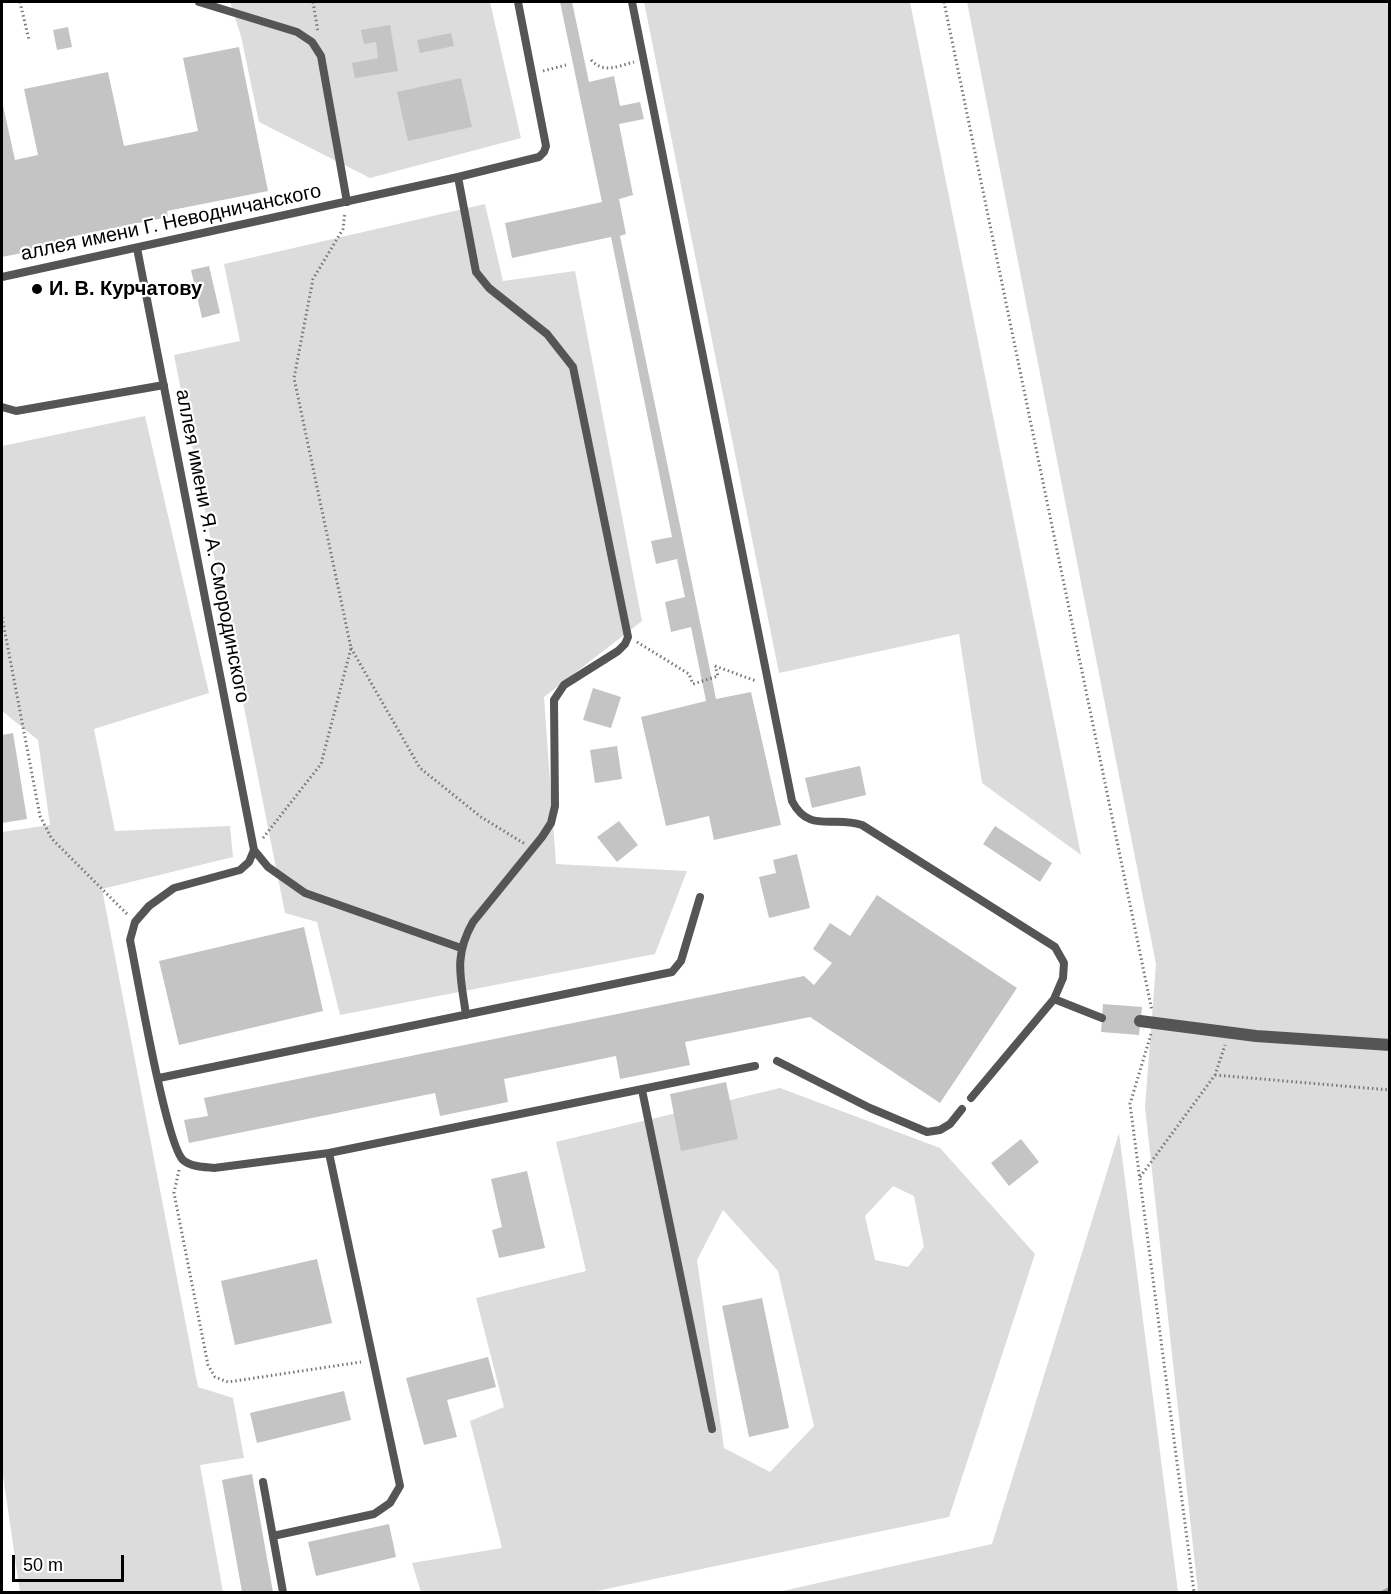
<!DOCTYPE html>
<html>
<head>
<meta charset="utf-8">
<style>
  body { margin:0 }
  #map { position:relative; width:1391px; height:1594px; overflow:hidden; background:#fff; font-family:Helvetica,sans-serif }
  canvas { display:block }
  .frame { position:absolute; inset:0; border:3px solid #000; pointer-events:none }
  .scale { position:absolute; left:12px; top:1555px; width:112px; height:27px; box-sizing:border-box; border:3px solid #000; border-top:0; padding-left:8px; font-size:18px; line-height:21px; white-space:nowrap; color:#000; -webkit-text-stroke:4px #fff; paint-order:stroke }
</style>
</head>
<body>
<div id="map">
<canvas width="1391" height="1594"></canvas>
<div class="frame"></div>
<div class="scale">50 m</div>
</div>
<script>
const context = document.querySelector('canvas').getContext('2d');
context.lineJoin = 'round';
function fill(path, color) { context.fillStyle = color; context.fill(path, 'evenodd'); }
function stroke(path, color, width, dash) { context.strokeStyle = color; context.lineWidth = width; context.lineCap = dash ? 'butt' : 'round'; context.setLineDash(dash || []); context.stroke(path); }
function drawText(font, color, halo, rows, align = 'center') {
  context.font = font + ' Helvetica,sans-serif'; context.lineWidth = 4.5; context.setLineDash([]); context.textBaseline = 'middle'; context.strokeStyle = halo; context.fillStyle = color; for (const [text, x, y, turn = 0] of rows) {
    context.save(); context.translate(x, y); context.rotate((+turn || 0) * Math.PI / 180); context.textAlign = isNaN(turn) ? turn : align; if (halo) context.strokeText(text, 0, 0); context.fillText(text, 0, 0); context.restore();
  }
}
const green = new Path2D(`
  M230,2h260l31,136 -151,40 -111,-56 -18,-86z
  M644,2h266l171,853 -99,-72 -23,-149 -180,39z
  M967,2h422v1590h-191l-53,-485 11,-143z
  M485,204l18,77 72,-10 67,350 -98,76 12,167 131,7 -32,83 -315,61 -23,-93 -32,-9 -111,-558 66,-14 -16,-77z
  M145,416l64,277 -115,36 21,102 115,-5 3,31 -131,32 96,498 35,11 11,60 -44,7 23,127h-203l-18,-123v-637l48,-7 -12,-85 -36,-29v-265z
  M780,1088l160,60 95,106 -86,263 -357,75h-171l-9,-29 90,-15 -32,-127 34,-14 -28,-109 110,-27 -30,-129zM893,1186l21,10 10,51 -16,20 -33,-7 -10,-44zM723,1210l55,61 36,155 -44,46 -46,-24 -27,-188z
  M1119,1133l59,459h-400l214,-48z`);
const stream = new Path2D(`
  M1384,1592l6,-3`);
const building = new Path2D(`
  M560,2h12l17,80 25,-6 6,30 20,-4 4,17 -25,5 14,71 -14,4 7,35 -6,2 96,463 35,-7 30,133 -67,15 -5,-24 -43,10 -25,-109 65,-16 -15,-74 -20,5 -6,-30 20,-5 -8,-38 -21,5 -5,-23 21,-4 -61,-300 -99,21 -7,-35 97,-21z
  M390,25l8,46 -43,7 -3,-15 26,-5 -2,-16 -12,2 -3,-14z
  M68,27l4,20 -15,3 -4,-20z
  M451,33l3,13 -34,7 -3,-13z
  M239,47l29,144 -101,20 1,6 -103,21 1,6 -64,13v-156l13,59 23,-5 -14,-66 84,-17 16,74 74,-15 -15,-73z
  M461,78l11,49 -64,14 -11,-49z
  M209,266l11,47 -18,5 -11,-48z
  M593,688l28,9 -10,31 -28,-8z
  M13,733l14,86 -25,4v-88z
  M617,746l5,33 -27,4 -5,-33z
  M860,766l6,29 -54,13 -7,-30z
  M619,821l19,24 -21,17 -20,-25z
  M995,826l57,37 -12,19 -57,-38z
  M797,854l13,54 -41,10 -10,-41 17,-4 -3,-13z
  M877,895l140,93 -77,115 -130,-86 -125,25 5,23 -70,14 -4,-23 -112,23 4,23 -68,14 -5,-23 -246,50 -5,-23 24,-4 -4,-18 600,-122 10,9 18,-22 -19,-14 17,-26 20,13z
  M304,927l19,84 -144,34 -20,-84z
  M1103,1004l39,3 -3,28 -38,-3z
  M726,1082l12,57 -57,12 -11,-57z
  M1021,1139l18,23 -30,24 -18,-23z
  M527,1171l18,77 -46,10 -7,-28 10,-3 -11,-48z
  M317,1259l15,64 -97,22 -14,-64z
  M762,1298l27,130 -40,9 -27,-131z
  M488,1357l8,30 -49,13 10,37 -33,8 -18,-67z
  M344,1391l7,29 -94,23 -7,-30z
  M252,1474l21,118h-31l-20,-112z
  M389,1524l7,33 -80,19 -8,-34z`);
const path = new Path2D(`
  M20,2l9,38
  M313,2l5,30
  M944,2l208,1009
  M591,60c13,14 27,6 43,2
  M543,71l23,-6
  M2,617l38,199 12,23 76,76
  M637,642l52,32 4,10 25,-8 -3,-10
  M351,648l69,120 61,49 44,27
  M715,666l41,15
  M263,838l58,-74 30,-116 -57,-270 19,-99 30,-50 2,-17
  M1151,1034l-21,70 64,488
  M1215,1075l175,15
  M179,1170l-5,23 34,172 7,12 13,5 133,-20
  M1140,1177l75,-102 10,-30`);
const service = new Path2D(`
  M199,2l98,30 15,10 9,14 26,146
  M632,2l160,799c17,33 41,14 70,24l193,122 9,16 -1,15 -9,21 -83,99
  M137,248l117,602 14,17 37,26 156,55
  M2,277l456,-100
  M2,407l14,4 148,-26
  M254,850l-5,12 -9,8 -66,18 -25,18 -14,16 -5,18c7,34 36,204 53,220 8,7 21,7 31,8l115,-15 71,333 -10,17 -16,11 -101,22
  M1054,999l48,19
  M466,1015c-5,-37 -13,-58 7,-93l69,-85 9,-14 4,-17 -1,-106 10,-15 54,-34 7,-7 3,-7 -55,-270 -26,-33 -58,-46 -13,-16 -18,-95 81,-20 5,-5 2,-6 -28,-144
  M777,1061l93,47 57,24 13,-2 10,-6 12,-15
  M159,1078l513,-106 9,-11 19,-64
  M642,1090l70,339
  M329,1153l426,-87
  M263,1482l20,110`);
const minor = new Path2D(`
  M1140,1021l116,15 134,9`);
const markers = [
  [37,289,6,"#000"]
];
const streetNames = [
  ["аллея имени Г. Неводничанского",171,223,-12],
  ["аллея имени Я. А. Смородинского",212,546,79]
];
const poiNames = [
  ["И. В. Курчатову",49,289]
];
fill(green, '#dcdcdc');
stroke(stream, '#a3a3a3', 4.5);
fill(building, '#c4c4c4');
stroke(path, '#777', 3, [1.5, 3]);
stroke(service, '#555', 8);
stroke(minor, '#555', 12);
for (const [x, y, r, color] of markers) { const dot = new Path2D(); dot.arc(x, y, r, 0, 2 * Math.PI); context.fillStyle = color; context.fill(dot); stroke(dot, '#fff', 2); }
drawText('20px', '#000', '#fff', streetNames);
drawText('bold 20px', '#000', '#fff', poiNames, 'left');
</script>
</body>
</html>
